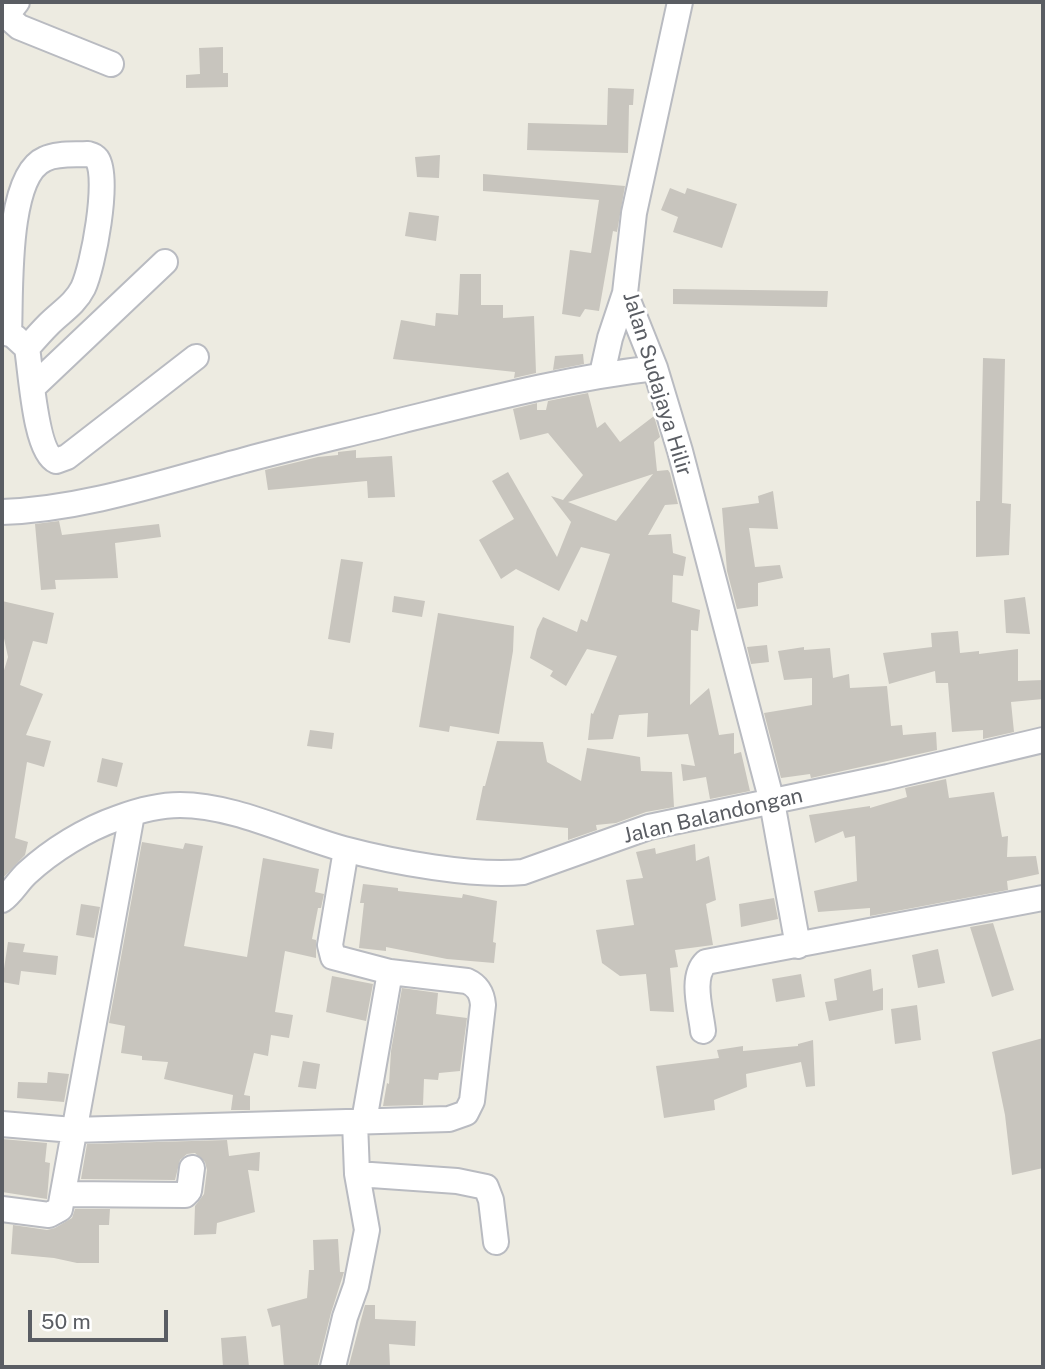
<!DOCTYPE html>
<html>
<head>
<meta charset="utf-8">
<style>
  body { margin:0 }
  #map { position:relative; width:1045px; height:1369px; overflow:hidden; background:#edebe1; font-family:"Public Sans",sans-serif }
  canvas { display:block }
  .frame { position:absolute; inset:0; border:4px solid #5a5d63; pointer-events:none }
  .scale { position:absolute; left:28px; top:1310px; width:140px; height:32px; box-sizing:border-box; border:4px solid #5a5d63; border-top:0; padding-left:9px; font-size:21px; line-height:24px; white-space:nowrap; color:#5a5d63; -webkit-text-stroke:5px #fff; paint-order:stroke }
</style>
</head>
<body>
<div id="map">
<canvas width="1045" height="1369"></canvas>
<div class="frame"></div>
<div class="scale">50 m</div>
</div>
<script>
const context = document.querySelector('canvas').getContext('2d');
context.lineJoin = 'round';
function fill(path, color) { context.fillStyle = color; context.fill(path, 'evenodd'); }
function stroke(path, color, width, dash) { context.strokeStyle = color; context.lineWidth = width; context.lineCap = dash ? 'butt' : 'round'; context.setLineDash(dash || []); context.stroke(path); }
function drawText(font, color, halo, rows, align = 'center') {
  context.font = font + ' "Public Sans",sans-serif'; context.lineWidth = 6; context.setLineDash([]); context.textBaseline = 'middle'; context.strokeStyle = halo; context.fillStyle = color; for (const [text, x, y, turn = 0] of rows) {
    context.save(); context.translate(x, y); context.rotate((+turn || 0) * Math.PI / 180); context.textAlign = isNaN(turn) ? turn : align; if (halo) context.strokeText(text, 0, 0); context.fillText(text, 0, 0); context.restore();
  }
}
const building = new Path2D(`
  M223,47v26h5v14l-42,1v-13l14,-1 -1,-26z
  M608,88l26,1 -1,16h-4l-1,48 -101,-3 1,-27 79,2z
  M440,155l-1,23 -22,-1 -2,-20z
  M483,174l142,12 -8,46 -4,-1 -14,80 -14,-2 -5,8 -18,-3 8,-64 21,3 8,-53 -116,-9z
  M670,188l15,6 2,-6 50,16 -15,44 -49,-16 5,-15 -17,-7z
  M409,212l30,4 -3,25 -31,-5z
  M460,274h21v31h22v13l31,-2 2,57 -22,5 1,-6 -122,-13 8,-39 34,6 1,-13 22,2z
  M673,289l155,2 -1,16 -154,-3z
  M583,354l1,10 -31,6 2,-14z
  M983,358l22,1 -3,144 9,1 -2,51 -33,2v-56h4z
  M588,393l9,35 8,-6 15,20 34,-26 6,21 -6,5 3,29 11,-1 2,3 8,31 -13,1 -17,30 23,-1 2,19 13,4 -3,19 -10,-1 -1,27 28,8 -2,21 -7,-1 -1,75 19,-17 10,47 15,-2v21l7,-2 9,39 -40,8 -4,-22 -23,4 -2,-17 14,2 -7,-32 -41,3 1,-24 -29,2 -6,24 -25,1 3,-27 2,1 24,-58 -30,-7 -21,37 -16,-10 3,-5 -23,-13 7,-29 6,-12 34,15 4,-13 6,3 23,-68 -29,-7 -22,44 -43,-22 -15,10 -22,-39 35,-21 -22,-38 16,-9 49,85 14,-35 -20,-26 12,4 20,-25 -35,-42 -28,7 -7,-31 24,-6v7h9l2,-9zM653,474l-37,47 -48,-19z
  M356,450v8l36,-2 3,41 -27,1 -1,-17 -99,9 -3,-20 53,-13 20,-2v-3z
  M773,491l5,38 -29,-1 6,39 25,-2 3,13 -25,5v23l-21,3 -10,-38 -5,-63 37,-5 -1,-7z
  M59,521l3,14 97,-11 2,13 -46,6 3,35 -63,2 1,9 -15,1 -6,-66z
  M341,559l22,3 -13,81 -22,-4z
  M394,596l31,5 -3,16 -30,-5z
  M1025,597l5,37 -24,-1 -2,-33z
  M2,601l52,12 -7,31 -14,-3 -13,44 23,9 -17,41 25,6 -7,26 -17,-5 -12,76 13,4 -3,13 -23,24v-202l6,-20 -6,-28z
  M438,613l76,13 -1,25 -14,83 -49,-8 -1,6 -30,-5z
  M958,631l2,22 19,-2v3l39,-5v32l25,-1v19l-32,3 3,30 -31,7v-9l-31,2 -4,-49h-12l-1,-12 -46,13 -6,-31 49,-6 -1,-14z
  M767,645l2,17 -18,2 -4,-17z
  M804,647v3l26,-2 3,30 16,-4 1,14 37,-2 4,40 11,-1 1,10 33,-3 1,18 -126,28 -1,-4 -29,4 -17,-65 48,-8v-27l-28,2 -6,-29z
  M310,730l24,3 -2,16 -25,-3z
  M497,741l46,1 4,20 34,19 6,-33 53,9 1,14 31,1 2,35 -28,5 -30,11 -20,2 1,5 -29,10v-12l-92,-8 7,-34h2z
  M102,758l21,5 -6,24 -20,-5z
  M946,779l3,19 45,-6 8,45 6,-1 -1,21 29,-1 3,18 -32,7 1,9 -138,26v-8l-52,4 -4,-21 43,-10 -2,-45 -10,2 -2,-7 -28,12 -6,-28 61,-9v2l37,-11 -2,-9z
  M142,842l41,7 2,-6 18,3 -19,100 63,11 16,-99 56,11 -4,23 9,2 -3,14h-3l-6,31 4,1v18l-31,-7 -10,61 18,3 -4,23 -18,-3 -3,21 -14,-3 -10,42 6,1v14h-19l2,-15 -69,-16 4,-17 -26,-2v-4l-21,-3 4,-27 -16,-3z
  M695,844l1,17 13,-5 7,44 -10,4 7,41 -38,5 3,17 -8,1 4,44 -24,-1 -4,-37 -26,2 -18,-13 -6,-33 38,-5 -8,-45 17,-2 -7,-26 19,-4 1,6z
  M363,884l35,4v3l64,7 1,-4 34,7 -4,41 3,1 -2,20 -47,-4 -61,-12v4l-27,-3 5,-45h-4z
  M774,898l4,21 -37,8 -2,-23z
  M81,904l19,3 -6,31 -18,-3z
  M993,923l21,67 -22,7 -22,-70z
  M8,942l17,2 -2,8 35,4 -2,19 -35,-4 -2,14 -17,-3z
  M938,949l7,34 -27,5 -6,-33z
  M871,969l2,22 10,-3v22l-54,11 -4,-19 12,-2 -3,-21z
  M801,974l4,23 -29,5 -4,-23z
  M332,976l41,8 -7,37 -40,-9z
  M402,988l36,5 -2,21 31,4 -7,53 -21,2 -1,7 -14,-1 -1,26 -40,1 4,-23 2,1 2,-33z
  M917,1005l4,35 -26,4 -4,-35z
  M1043,1038v130l-31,7 -7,-60 -13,-63z
  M813,1040l2,46 -9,1 -5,-25 -55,12 1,13 -33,13 1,10 -51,8 -8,-52 63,-8 -2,-8 26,-4v5l55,-5v-2z
  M303,1061l17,3 -4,25 -18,-2z
  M48,1072l21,2 -5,28 -47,-4 1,-16 29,1z
  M2,1139l45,4 -2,19 5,1 -3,36 -45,-7z
  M227,1140l2,16 31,-4 -1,19 -11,-1 7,42 -38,11 -1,11 -22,1 1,-29 9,-12 3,-24 -2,-8 -10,-9 -8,1 -7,6 -5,20 -94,-1 6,-35z
  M75,1209h35l-1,16h-10v38h-22l-23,-5 -43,-4 2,-29 34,5 8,-2 17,-10z
  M338,1239l2,33h4l-13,41 -13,52 -34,2 -4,-42 -8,2 -5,-18 40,-11 2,-28h5l-1,-30z
  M365,1305h10v14l41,2 -1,25 -26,-2 1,22 -39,1 -2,-2z
  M246,1336l3,31h-26l-2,-29z`);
const minor = new Path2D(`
  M17,2l-7,9v8l9,8 92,37
  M680,2l-46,211 -9,80 30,75 25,83 92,351 26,144
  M9,334c2,-39 -4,-158 36,-175 12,-6 30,-4 43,-5 4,1 6,1 9,5 13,19 -4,108 -14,129 -8,16 -22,24 -34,36 -8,8 -15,16 -22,24
  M15,337l12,11c4,23 8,104 29,113l11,-4 129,-100
  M602,374l8,-36 15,-45
  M32,388l133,-126
  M2,512c83,-3 164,-31 243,-52 52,-14 104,-26 155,-39 85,-21 168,-43 255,-53
  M2,900c10,-7 16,-19 25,-27 25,-23 59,-44 91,-55 19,-7 41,-13 62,-13 54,0 112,30 164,44 49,13 130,28 179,23l126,-45 239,-50 155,-37
  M703,1031c-2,-20 -13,-54 3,-69l337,-64
  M364,1121l26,-149
  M2,1124l71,6 376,-11 17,-6 6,-12 11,-96c-1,-12 -5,-19 -16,-24l-77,-9 -57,-15 -3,-12 16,-95
  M357,1174l100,7 29,6 5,13 5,42
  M63,1194l122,1 4,-4 3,-23
  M2,1209l47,6 11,-6 72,-395
  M333,1367l12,-50 11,-31 11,-56 -10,-56 -2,-52`);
const streetNames = [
  ["Jalan Sudajaya Hilir",657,384,73],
  ["Jalan Balandongan",713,816,-13]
];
fill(building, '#c8c5be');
stroke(minor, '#b9bbc1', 28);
stroke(minor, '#fff', 24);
drawText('21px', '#5a5d63', '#fff', streetNames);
</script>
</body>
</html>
